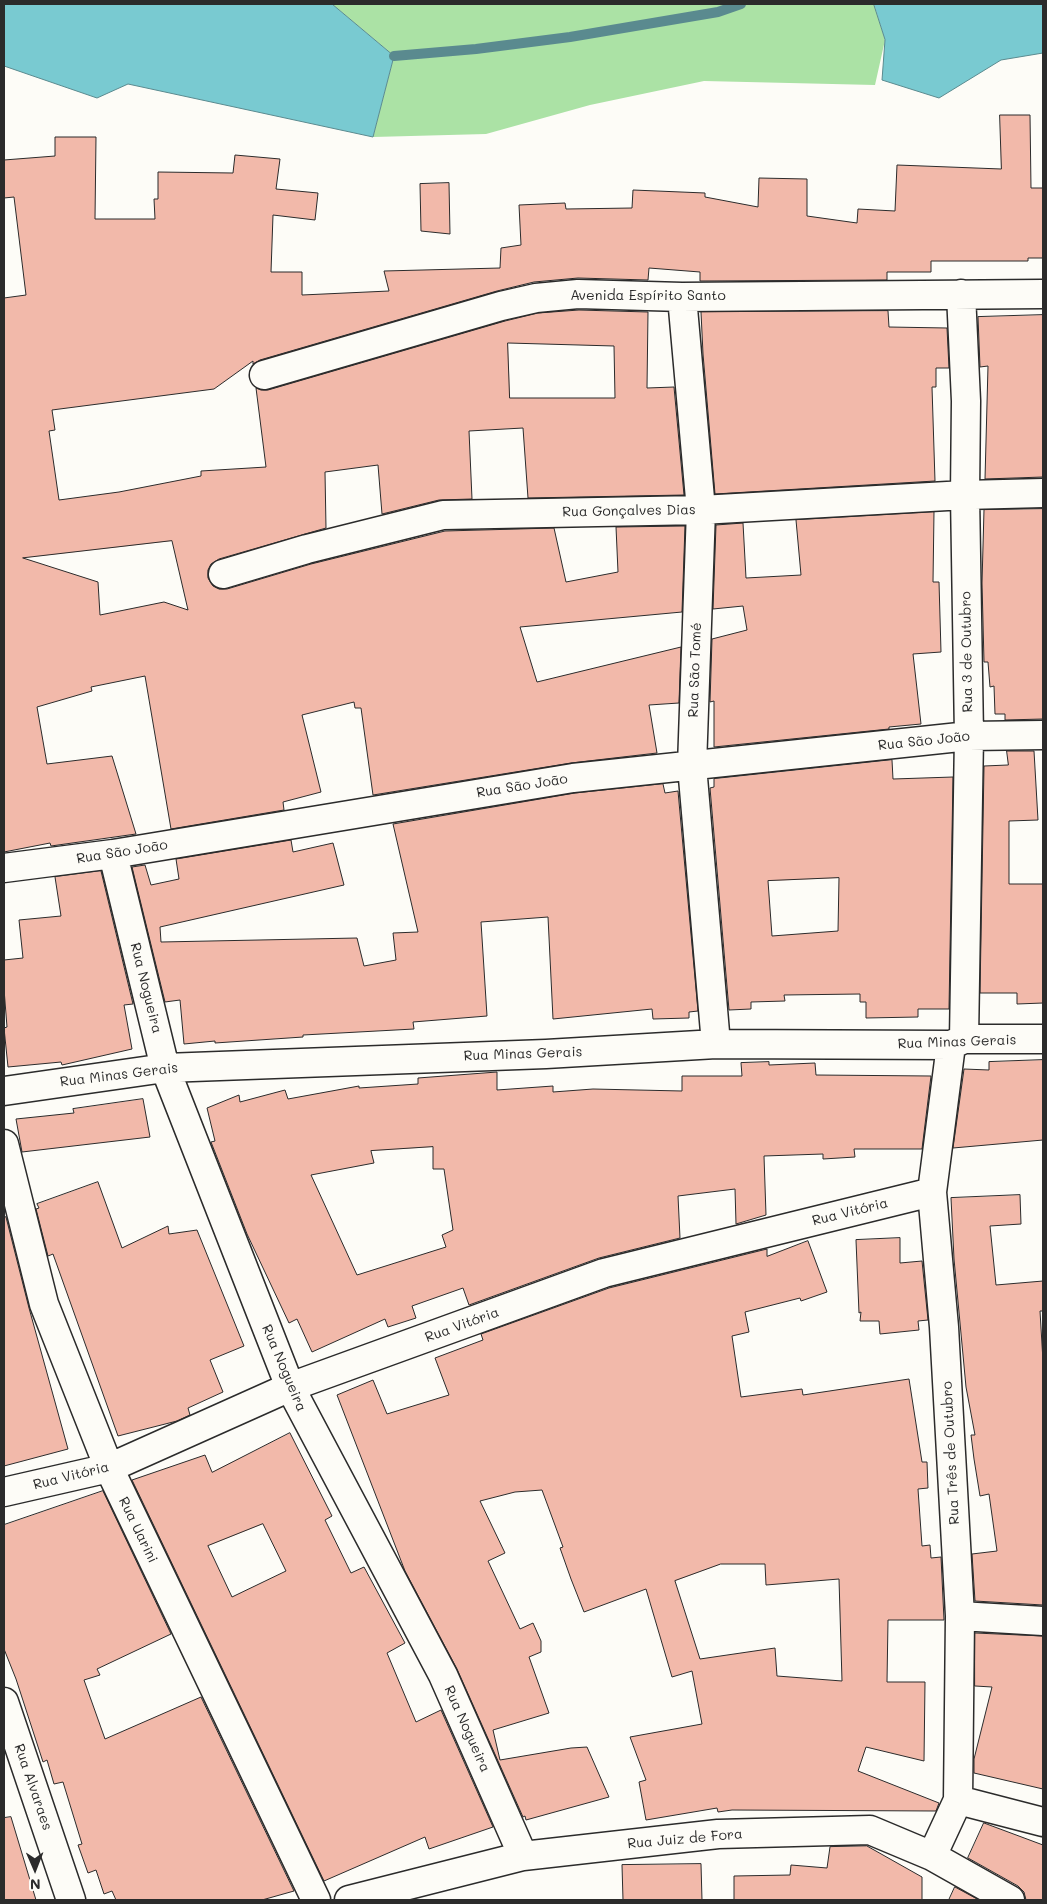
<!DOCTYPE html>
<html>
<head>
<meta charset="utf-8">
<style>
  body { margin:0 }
  #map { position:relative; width:1047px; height:1904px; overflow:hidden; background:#fdfcf7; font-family:Mali,sans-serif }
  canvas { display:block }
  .frame { position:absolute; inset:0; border:5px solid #2b2b2b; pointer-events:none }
  .north { position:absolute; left:10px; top:1844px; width:50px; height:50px; -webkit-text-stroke:4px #fdfcf7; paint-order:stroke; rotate:179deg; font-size:14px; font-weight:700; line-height:20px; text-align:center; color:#2b2b2b }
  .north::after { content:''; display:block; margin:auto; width:18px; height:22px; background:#2b2b2b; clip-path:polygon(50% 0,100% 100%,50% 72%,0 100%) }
</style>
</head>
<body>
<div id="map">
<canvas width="1047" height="1904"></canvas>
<div class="frame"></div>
<div class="north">N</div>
</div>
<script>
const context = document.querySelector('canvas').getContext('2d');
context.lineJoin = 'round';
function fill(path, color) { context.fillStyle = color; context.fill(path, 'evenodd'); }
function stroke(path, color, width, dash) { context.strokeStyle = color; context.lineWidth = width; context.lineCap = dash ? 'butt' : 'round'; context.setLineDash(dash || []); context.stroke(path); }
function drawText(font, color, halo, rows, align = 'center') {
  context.font = font + ' Mali,sans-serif'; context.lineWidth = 4; context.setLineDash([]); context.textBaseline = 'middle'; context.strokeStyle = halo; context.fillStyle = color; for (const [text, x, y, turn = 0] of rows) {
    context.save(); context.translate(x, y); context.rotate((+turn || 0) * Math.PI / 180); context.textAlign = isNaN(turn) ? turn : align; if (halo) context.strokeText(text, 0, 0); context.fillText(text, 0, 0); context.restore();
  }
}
const green = new Path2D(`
  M332,4h542l11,36 -10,45 -171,-4 -114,24 -104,29 -113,3 21,-81z`);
const water = new Path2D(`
  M4,4h328l62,52 -21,81 -245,-53 -31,14 -93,-32z
  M874,4h169v49l-42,7 -62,38 -57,-18 3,-40z`);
const stream = new Path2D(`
  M394,56l82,-7 94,-12 148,-25 23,-8`);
const building = new Path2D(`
  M1000,115h30l1,73h12v70h-15v3h-97v11h-44v8l-187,1v-9l-51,-4 -1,12 -70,-2 -44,4 -37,9 -237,69 -7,4v-3l-39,28 -162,21 3,20 -6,1 10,69 60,-8 82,-16v-5l65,-4 -10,-79 5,2h7l237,-69 33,-8 41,-3 69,2 -1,76 27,-1 10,108 -156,3 -5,-70 -54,3 3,68 -33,1 -57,14 -4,-49 -53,7 1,56 -107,31 -8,5 -3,6v8l5,8 6,3h8l84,-25 134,-33 109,-3 12,54 52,-10 -2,-45 69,-1 -3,86 -162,15 17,55 144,-35 -2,56 -30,2 8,48 -86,10 -198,32 -12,-87h-6l-1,-6 -52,13 19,77 -38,10 1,8 -113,19 -26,-153 -54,11 1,4 -55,16 10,57 65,-8 24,78 -85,12 -1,-3 -46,9v-554l22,-3 -12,-98 -10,1v-38l51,-4v-19h41l-1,82h60l-1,-20h4v-27l75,1 2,-18 45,4 -4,30 42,4 -3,27 -42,-5 -2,57h31v23l87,-4 -5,-20 116,-3 1,-20 20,-3 -2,-40 46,-2 1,6 66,-1 1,-18 72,3v4l53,10 1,-29 48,1v37l50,7 1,-14 37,2 2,-46 104,4zM508,343l106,3 1,52h-105zM172,541l16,69 -24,-8 -64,13 -2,-33 -75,-24z
  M449,183l1,51 -29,-3 -1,-47z
  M888,311l1,16 58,1 2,40h-13v19h-4l3,94 -220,13 -12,-140 -2,-42z
  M1043,315v162l-58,2 3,-113 -8,1 -2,-50z
  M1043,509v210l-38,1v-6h-10l-1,-28 -4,1 -2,-25h-4l-2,-79 2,-73z
  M934,512l-1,70h6l2,70 -28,2 8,70 -32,3v2l-175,18v-46l-4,1 2,-63 35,-9 -4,-24 -30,3 3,-84 27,-2 3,55 55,-3 -5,-55z
  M1007,751h27l4,69 -29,1v63h34v119l-26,1v-11h-37l4,-227 24,-1z
  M892,760l1,19 60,-2 -4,232h-31v8l-52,1v-16h-6v-8l-76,1 1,6 -34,1v7l-22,1 -19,-222 4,-1v-8zM839,878l-1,53 -66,5 -4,-55z
  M663,784l2,9 13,-2 20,220 -9,1v6l-36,1 -1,-10 -99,10 -5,-102 -67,5 6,94 -74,6 1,7 -111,6v2l-88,6v-2l-31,3 -4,-44 -15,2 -33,-135 13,-2 6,20 28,-6 -3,-20 115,-19 2,12 40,-9 11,42 -184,42 1,15 196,-4 7,28 32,-6 -3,-27 25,-1 -25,-108 182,-31z
  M101,871l32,133 -9,1 8,44 -70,16 -1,-3 -53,5 -4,-39 3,-1 -3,-38v-29l19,-2 -4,-38 42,-4 -6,-39z
  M1043,1060v80l-90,8 11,-79 25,1v-8z
  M769,1062v3l46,-2 1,12 115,1 -9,73h-68l1,8 -32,2v-5l-59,2 2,59 -30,9 -1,-35 -57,7 2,42 -81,20 -130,47 -6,-17 -51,18 4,12 -28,9 -3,-8 -73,33 -15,-33 -8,4 -42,-89 -36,-92 4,-1 -8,-33 32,-13 1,7 45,-12 3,9 71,-13v2l59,-4v-6l79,-6v18l56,-4v6l40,-3 89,2v-15h60l-1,-13zM433,1147v22h11l9,61 -11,5 4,12 -89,28 -46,-100 63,-12 -3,-12z
  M143,1099l7,38 -128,15 -6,-33 58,-6 -1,-4z
  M98,1182l24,66 46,-22 1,8 28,-4 47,116 -34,14 13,32 -35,16 2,7 -13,6 -59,15 -65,-182 -5,2 -12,-47 3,-1 -2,-4z
  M1020,1195l1,29 -31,2 6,59 47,-4v30h-3l3,50v244l-68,-4 -3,-47 25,-3 -8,-57 -9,2 -6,-37 -3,-24h4l-9,-48 -12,-128 -3,-61z
  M6,1217l23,91 39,141 -64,17v-248z
  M900,1238v25l22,-2 6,59 -10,1 1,9 -39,4 -1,-13h-19l1,-9 -2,1 -3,-73z
  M808,1241l19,51 -26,9 -1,-3 -55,14 4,20 -17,4 9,61 61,-8 1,6 106,-16 13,83h5l1,26 -10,1 4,57 8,-1 1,13 10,-1 3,63h-56l-1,62h38l-1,79 -58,-14 -8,24 81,32 -3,8 -204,-1 -14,2 -1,-4 -71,12 -7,-38 7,-2 -16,-43 72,-13 -10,-53 -20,6 -26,-88 -62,23 -13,-33 -11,-31 3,-1 -21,-57 -27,2 -35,9 25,52 -17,8 32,68 13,-6 8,18v11l-12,5 20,56 -56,17 7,30 71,-12 16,-1 22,50 -83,23 -1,-4 -2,1 -66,-148 -52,-98 -68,-176 36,-15 14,34 62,-19 -14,-37 48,-18 -2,-6 128,-46 158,-39v7zM721,1564h44l1,21 73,-6 3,102 -65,-5 -2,-28 -75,11 -25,-78z
  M290,1433l42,83 -7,4 26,53 13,-6 41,76 -18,10 29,69 25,-12 52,117 -64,22 -4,-12 -101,44 -192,-401 73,-25 7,17zM263,1524l23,47 -54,26 -24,-51z
  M103,1491l68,143 -74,35 3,6 -16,5 21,59 96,-42 93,194 -32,9h-146l-4,-9 -8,3 -8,-24 -8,3 -10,-28 4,-1 -19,-62 -9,2 -7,-24 -4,2 -27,-83 -12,-30v-124z
  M975,1633l68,3v153l-69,-16v-14l18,-72 -17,-1z
  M11,1817l25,83h-32v-82z
  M984,1823l59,22v55h-17l-2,-8 -6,-6 -50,-28z
  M867,1846l55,31v23h-188v-24l56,-1 1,-10 36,3 3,-21z
  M701,1864l1,36h-79l-1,-35z
  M955,1887l24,13h-30z`);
const minor = new Path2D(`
  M961,294l5,107 -1,94 4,241 -5,303
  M682,297l19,213 -9,256 24,278
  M264,375l237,-69 35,-8 42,-4 104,3 361,-3
  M223,574l84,-25 136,-34 258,-5 264,-15 78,-2
  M113,854l52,214 125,319 153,288 80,181
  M4,868l109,-14 460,-76 396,-42 74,-1
  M4,1091l161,-23 381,-14 170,-10 235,1 13,-6h79
  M4,1144l40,160 65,164 207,432
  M4,1492l105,-24 181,-81 314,-114 328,-81
  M960,1616l83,5
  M4,1702l67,198
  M958,1800l85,22
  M932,1856l26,-56 2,-184 -16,-289 -12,-135 19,-147
  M349,1900l174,-44 195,-22 152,-4 62,26 78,44`);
const streetNames = [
  ["Avenida Espírito Santo",648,296],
  ["Rua Gonçalves Dias",629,511,-1],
  ["Rua 3 de Outubro",967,652,-91],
  ["Rua São Tomé",695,670,-88],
  ["Rua São João",924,741,-6],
  ["Rua São João",522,786,-9],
  ["Rua São João",122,852,-9],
  ["Rua Nogueira",146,988,76],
  ["Rua Minas Gerais",957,1042,-2],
  ["Rua Minas Gerais",523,1054,-2],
  ["Rua Minas Gerais",119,1075,-7],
  ["Rua Vitória",850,1212,-14],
  ["Rua Vitória",462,1325,-20],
  ["Rua Nogueira",284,1368,67],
  ["Rua Três de Outubro",951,1453,-93],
  ["Rua Vitória",71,1476,-14],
  ["Rua Uarini",138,1530,64],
  ["Rua Nogueira",467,1729,66],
  ["Rua Alvaraes",33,1787,71],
  ["Rua Juiz de Fora",685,1839,-5]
];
fill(green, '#abe2a5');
fill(water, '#79cad1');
stroke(water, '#5a8a8f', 1);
stroke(stream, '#5a8a8f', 10);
fill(building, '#f2b9aa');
stroke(building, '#2b2b2b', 1);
stroke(minor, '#2b2b2b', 31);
stroke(minor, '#fdfcf7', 28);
drawText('14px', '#2b2b2b', '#fdfcf7', streetNames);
</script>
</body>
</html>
